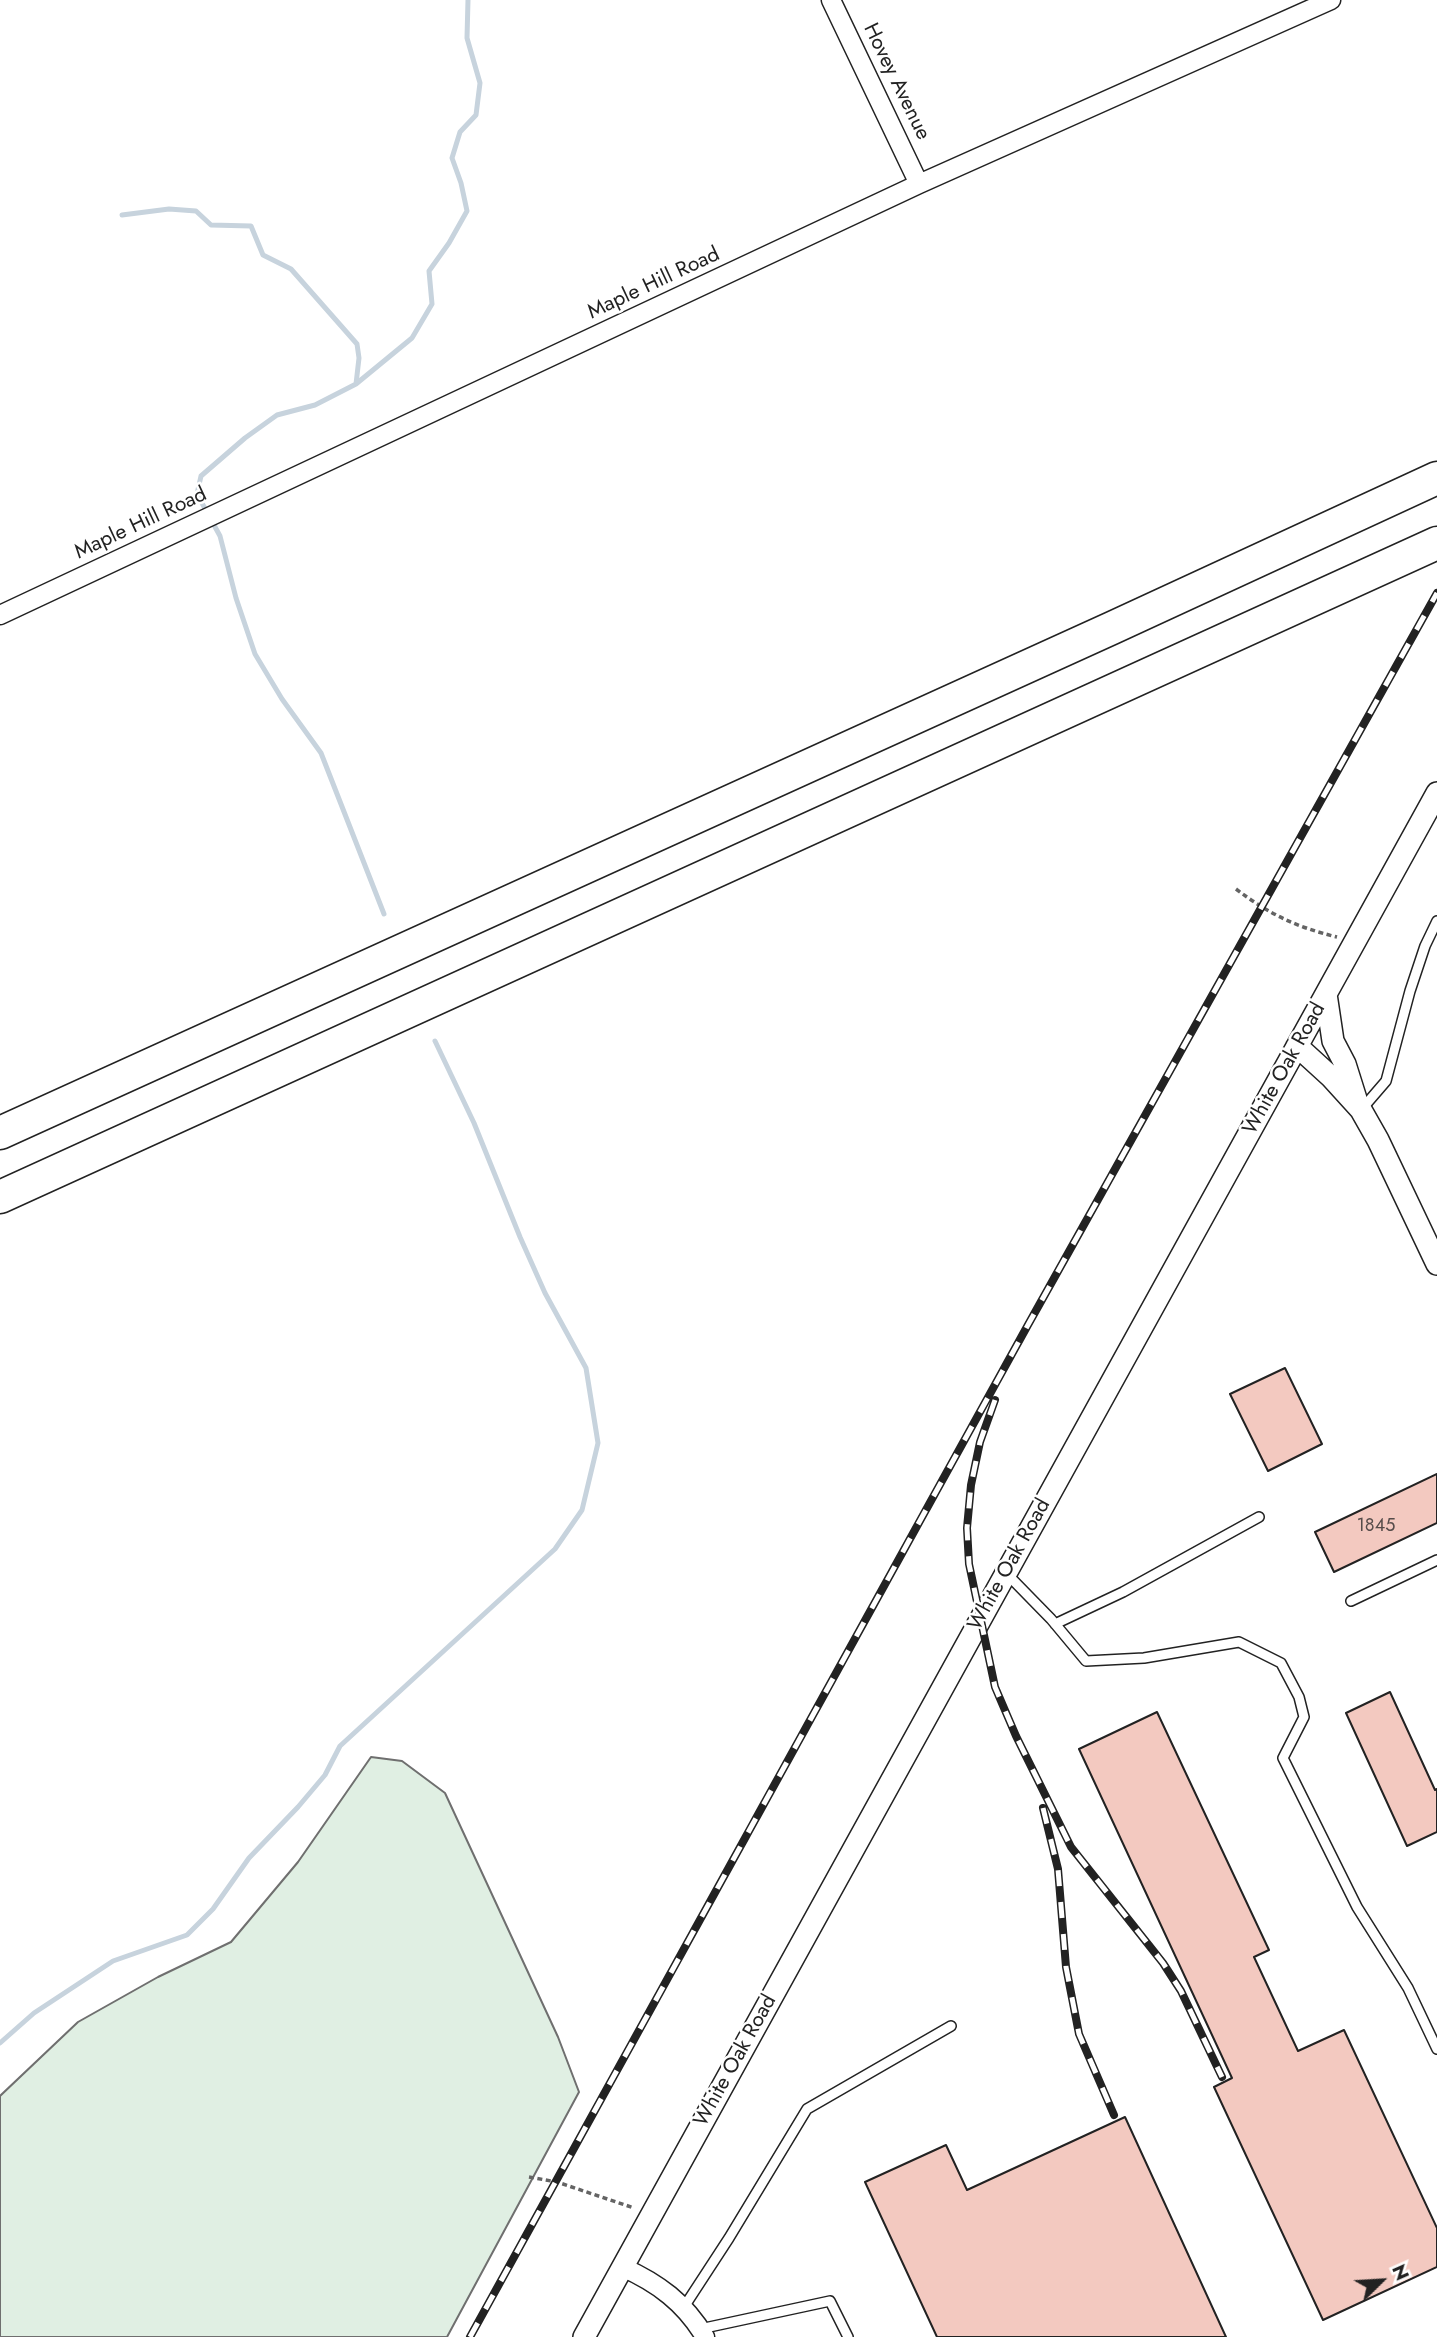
<!DOCTYPE html>
<html>
<head>
<meta charset="utf-8">
<style>
  body { margin:0 }
  #map { position:relative; width:1437px; height:2337px; overflow:hidden; background:#fff; font-family:Jost,sans-serif }
  canvas { display:block }
  .north { position:absolute; left:1346px; top:2246px; width:70px; height:70px; -webkit-text-stroke:5px #fff; paint-order:stroke; rotate:66deg; font-size:19px; font-weight:700; line-height:28px; text-align:center; color:#222 }
  .north::after { content:''; display:block; margin:auto; width:24px; height:32px; background:#222; clip-path:polygon(50% 0,100% 100%,50% 72%,0 100%) }
</style>
</head>
<body>
<div id="map">
<canvas width="1437" height="2337"></canvas>
<div class="north">N</div>
</div>
<script>
const context = document.querySelector('canvas').getContext('2d');
context.lineJoin = 'round';
function fill(path, color) { context.fillStyle = color; context.fill(path, 'evenodd'); }
function stroke(path, color, width, dash) { context.strokeStyle = color; context.lineWidth = width; context.lineCap = dash ? 'butt' : 'round'; context.setLineDash(dash || []); context.stroke(path); }
function drawText(font, color, halo, rows, align = 'center') {
  context.font = font + ' Jost,sans-serif'; context.lineWidth = 5; context.setLineDash([]); context.textBaseline = 'middle'; context.strokeStyle = halo; context.fillStyle = color; for (const [text, x, y, turn = 0] of rows) {
    context.save(); context.translate(x, y); context.rotate((+turn || 0) * Math.PI / 180); context.textAlign = isNaN(turn) ? turn : align; if (halo) context.strokeText(text, 0, 0); context.fillText(text, 0, 0); context.restore();
  }
}
const green = new Path2D(`
  M371,1757l31,4 43,32 113,244 21,55 -132,245h-447v-241l78,-74 80,-45 73,-35 67,-80z`);
const stream = new Path2D(`
  M122,215l47,-6 27,2 15,14 40,1 12,29 28,14 66,75 2,14 -3,26
  M384,914l-63,-161 -39,-54 -27,-45 -19,-56 -16,-62 -23,-42 4,-18 44,-38 32,-23 38,-10 41,-21 56,-46 20,-34 -3,-33 20,-28 18,-32 -6,-28 -9,-25 8,-26 16,-17 4,-32 -13,-45 1,-38
  M0,2043l34,-30 79,-52 74,-26 26,-26 36,-51 49,-51 27,-32 15,-29 215,-197 27,-39 16,-67 -12,-75 -41,-75 -25,-56 -46,-114 -39,-82`);
const building = new Path2D(`
  M1285,1368l37,76 -54,27 -38,-77z
  M1437,1474v49l-103,49 -19,-40z
  M1390,1692l45,98 2,-1v43l-30,14 -61,-133z
  M1157,1712l112,238 -15,7 44,94 46,-21 93,198v39l-114,53 -109,-233 18,-9 -153,-329z
  M1125,2117l101,220h-289l-72,-155 81,-37 21,45z`);
const path = new Path2D(`
  M1236,889c33,25 60,38 101,48
  M529,2177l28,5 77,26`);
const service = new Path2D(`
  M1361,1110l25,-29 24,-90 15,-45 12,-25
  M1007,1574l44,45 35,42 58,-3 95,-16 42,21 18,34 5,20 -21,41 74,149 51,81 29,61
  M1351,1601l86,-41
  M1055,1624l68,-32 136,-75
  M684,2307l45,-69 78,-129 144,-83
  M700,2329l130,-28 18,36`);
const minor = new Path2D(`
  M831,0l88,184
  M0,615l919,-431 412,-184
  M622,2267c36,16 63,36 83,70`);
const tertiary = new Path2D(`
  M1326,994l7,47 12,23 11,35
  M1297,1046l34,31 30,33 17,30 59,124
  M584,2337l853,-1544`);
const motorway = new Path2D(`
  M0,1133l1112,-505 325,-150
  M0,1197l1437,-654`);
const rail = new Path2D(`
  M995,1400l-15,42 -9,43 -4,43 2,36 26,123 21,49 55,111 92,116 18,28 41,86
  M1043,1808l15,61 8,98 13,67 35,81
  M470,2337l559,-1014 408,-730`);
const numberNames = [
  ["1845",1376,1527]
];
const streetNames = [
  ["Hovey Avenue",896,82,64],
  ["Maple Hill Road",654,284,-25],
  ["Maple Hill Road",141,524,-25],
  ["White Oak Road",1285,1069,-61],
  ["White Oak Road",1010,1565,-61],
  ["White Oak Road",736,2061,-61]
];
fill(green, '#e0efe3');
stroke(green, '#6f6f6f', 2);
stroke(stream, '#c7d3dd', 5);
fill(building, '#f3c9c0');
stroke(building, '#222', 2);
stroke(service, '#222', 12);
stroke(minor, '#222', 21);
stroke(tertiary, '#222', 24);
stroke(motorway, '#222', 35);
stroke(path, '#646464', 3.5, [5, 3.5]);
stroke(service, '#fff', 9);
stroke(minor, '#fff', 18);
stroke(tertiary, '#fff', 21);
stroke(motorway, '#fff', 32);
stroke(rail, '#222', 8);
stroke(rail, '#fff', 5, [16]);
drawText('18px', '#564c4a', null, numberNames);
drawText('21px', '#222', '#fff', streetNames);
</script>
</body>
</html>
